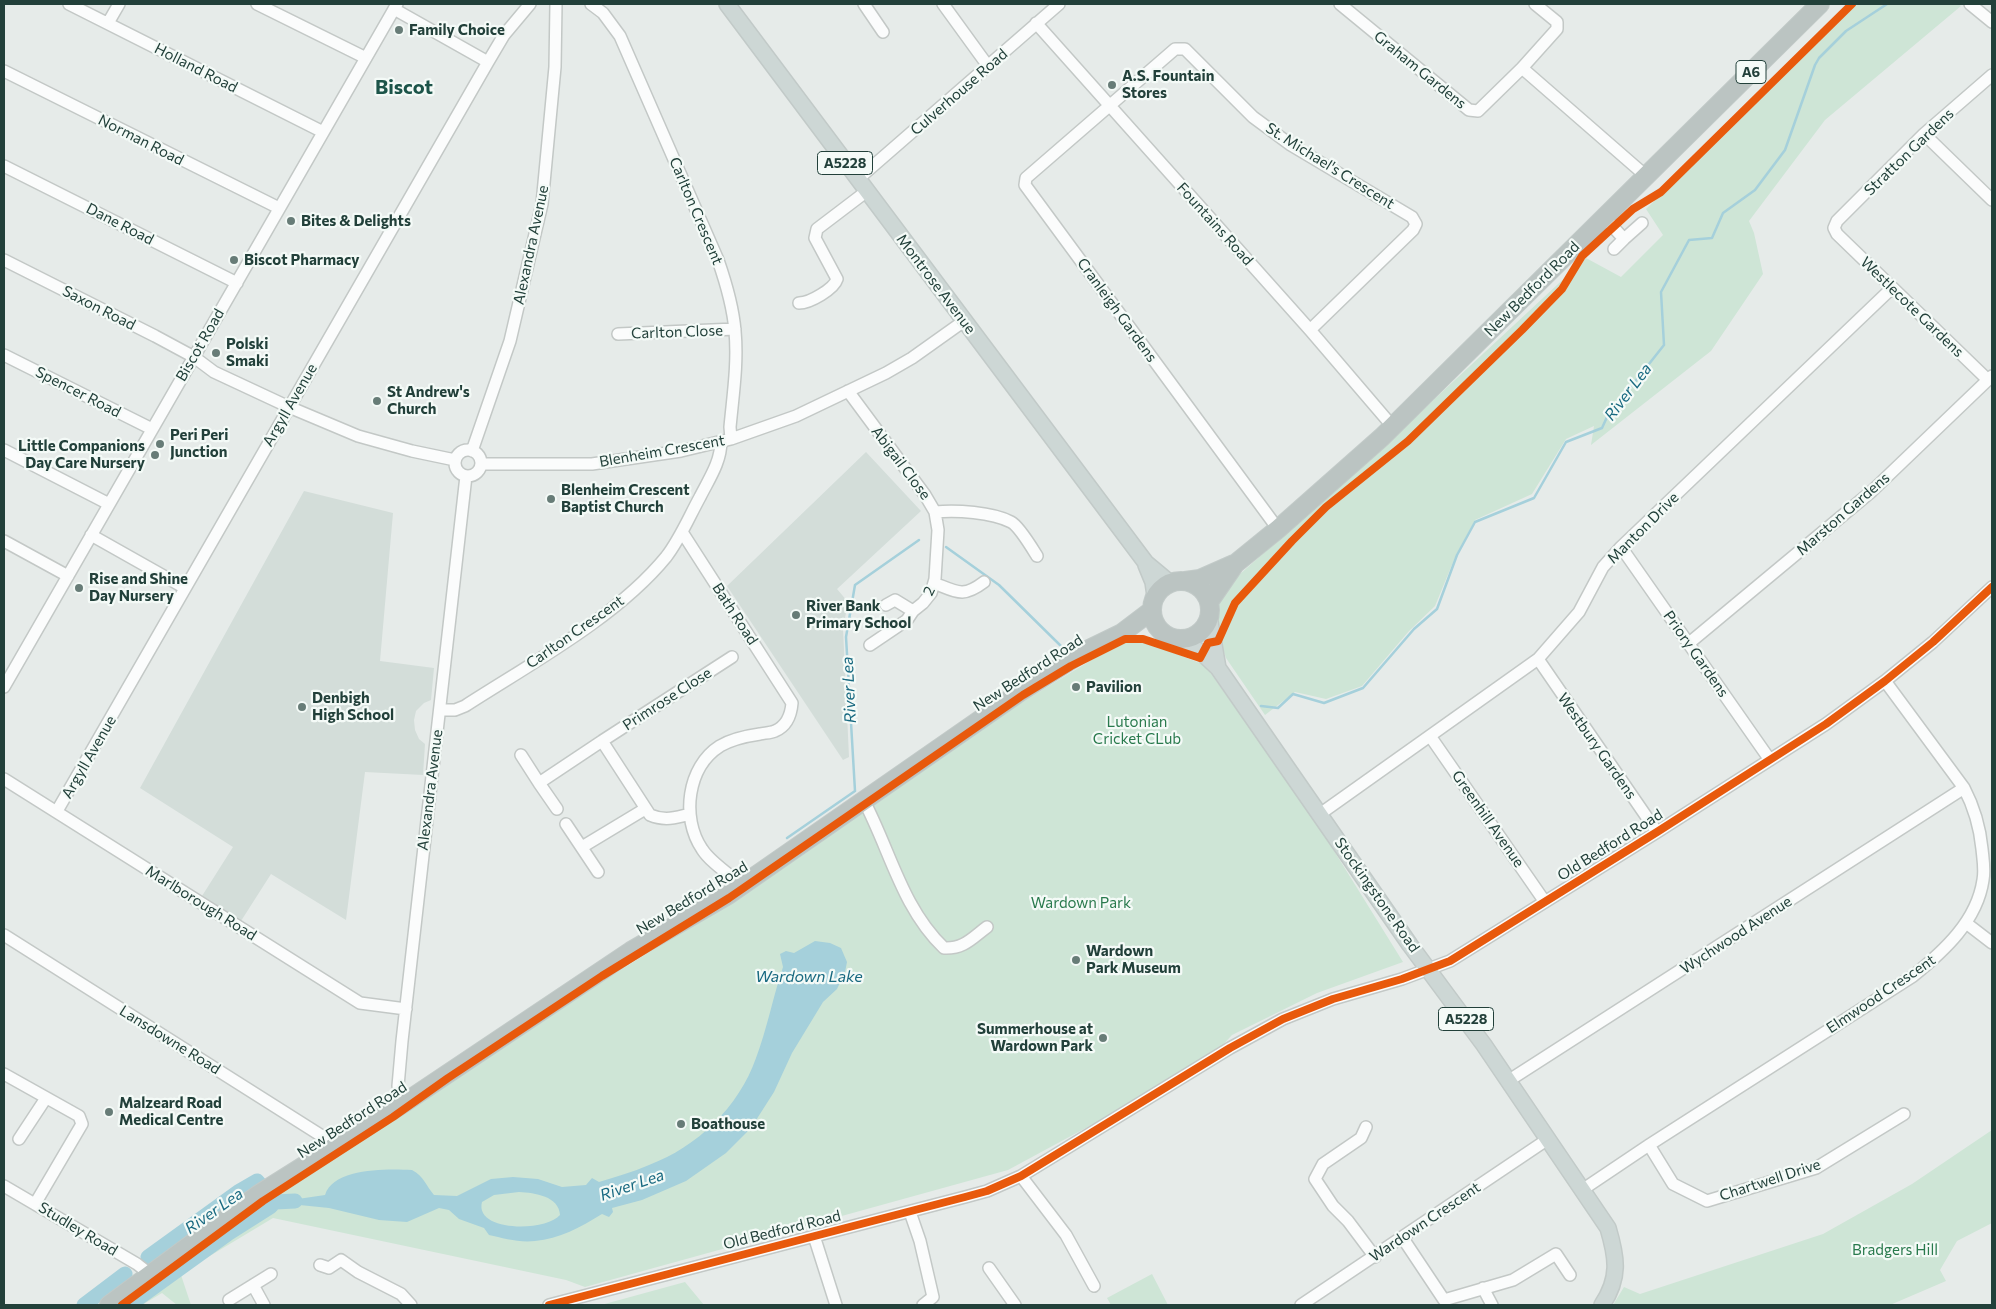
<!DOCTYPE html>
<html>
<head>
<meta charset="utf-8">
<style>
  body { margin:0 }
  #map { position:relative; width:1996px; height:1309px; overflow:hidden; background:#e6ebe9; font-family:Commissioner,sans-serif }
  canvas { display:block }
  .frame { position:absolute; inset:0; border:5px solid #22403a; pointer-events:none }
</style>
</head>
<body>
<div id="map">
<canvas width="1996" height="1309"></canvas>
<div class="frame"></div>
</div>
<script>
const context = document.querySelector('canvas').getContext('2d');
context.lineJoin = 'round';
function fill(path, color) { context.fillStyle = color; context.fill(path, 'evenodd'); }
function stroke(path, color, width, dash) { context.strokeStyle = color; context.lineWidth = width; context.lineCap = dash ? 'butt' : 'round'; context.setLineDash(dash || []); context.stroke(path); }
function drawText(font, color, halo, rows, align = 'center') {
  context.font = font + ' Commissioner,sans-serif'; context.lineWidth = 4.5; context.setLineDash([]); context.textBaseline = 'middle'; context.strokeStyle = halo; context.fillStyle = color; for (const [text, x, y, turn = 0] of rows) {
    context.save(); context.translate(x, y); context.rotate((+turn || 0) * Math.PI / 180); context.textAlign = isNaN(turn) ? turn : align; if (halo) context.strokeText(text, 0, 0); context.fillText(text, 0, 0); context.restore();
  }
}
const built = new Path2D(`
  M866,452l55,59 -84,78 11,13 -5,27 6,128 -6,3 -116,-174z
  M304,491l89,22 -13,148 54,7 -3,32 -7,3 -8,8 -2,9 1,10 4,9 6,5 -2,31 -58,-3 -19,148 -75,-46 -30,47 -39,-25 31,-49 -93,-59z`);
const green = new Path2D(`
  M1855,4h103l3,2 -136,114 -76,101 5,12 9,41 -52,77 -120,94 3,-19 -28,13 -34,55 -57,26 -19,35 -21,51 -26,25 -47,55 -36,13 -31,-7 -30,23 -39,-57 -6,-18 -2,-35 13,-23 138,-122 217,-202 35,19 42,-42 -17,-26z
  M1143,641l62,24 108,152 90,145 -86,31 -85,42 -26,28 -198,107 -423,117 -19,-7 -293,-62 -75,45 -17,12 10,30h-14l-15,-12 -20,12h-10l68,-49 61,-40 -11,-3 187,-129 301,-187 265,-183 118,-72z
  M1992,1130v93l-35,18 -17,29 6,11 -56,24h-277l11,-18 16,7 183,-60 89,-50z
  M1152,1274l16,31h-57l-4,-7z
  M685,1282l19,23h-103z`);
const water = new Path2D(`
  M815,941l15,2 11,5 6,14 -2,10 -8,17 -14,13 -31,51 -18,39 -23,36 -25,25 -40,28 -44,19 -30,8 1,4 -4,5 -7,-3c-21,13 -43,25 -67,27 -16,2 -32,-3 -46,-6l-5,-7 -25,-9 -10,-9 -10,-2 -32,14 -28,-2 -50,-12 -49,-5 -8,5 -4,-2 13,-8 10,2 34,-5c9,-28 64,-26 87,-25 12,6 14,16 22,25l23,1 34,-17 22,-2 25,2 24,8 24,-2 6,-7 7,4c16,-5 34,-10 50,-17 48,-18 90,-58 107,-107 11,-29 17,-61 27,-91l-3,-13 6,-3 8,2zM519,1192c16,1 40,4 41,23 -14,17 -86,17 -78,-13l12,-7z`);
const stream = new Path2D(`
  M946,547l53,38 64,63
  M1261,706l17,2 15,-14 31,9 39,-15 51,-59 23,-20 20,-54 18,-33 59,-24 32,-56 36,-14 5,-11 57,-72 -3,-53 28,-52 23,-2 11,-25 32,-23 30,-40 30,-85 4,-7 27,-27 41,-27
  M787,838l68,-47 -9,-154 9,-52 64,-45`);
const river = new Path2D(`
  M148,1257l90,-65 19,-11 18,21 20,-1
  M84,1305l41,-31
  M129,1305l100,-72 41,-26 5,-5`);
const minor = new Path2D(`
  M69,4l254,128
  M257,4l109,54
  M591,4l12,9 17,23 98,224c8,23 15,46 17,71 3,32 -2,64 -5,96l1,12
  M864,4l19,28
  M943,4l45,62
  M1340,4l129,106 9,1 44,-43 35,-39v-7l-22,-18
  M1970,4l22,18
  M394,9l94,53
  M108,23l11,-19
  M1036,23l274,307 83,97
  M1522,68l124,108
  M4,71l275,137
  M1924,134l68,66
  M4,166l233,117
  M858,179l201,-175
  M1604,217l20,22 18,-16
  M1614,249l10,-10
  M4,260l151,76 39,21 20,15 75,35 69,29 54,15 43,9
  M799,303c11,0 35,-14 38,-24l-22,-41 2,-9 50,-38
  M618,334l117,-5
  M4,355l148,74
  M1988,380l-151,-146 -3,-6 3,-7 87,-87 68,-59
  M848,391l77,104 10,17c21,-2 57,0 76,10 8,4 21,26 26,34
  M455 463a13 13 0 1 1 26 0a13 13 0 1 1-26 0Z
  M4,450l105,54
  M472,451l38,-110 32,-137 13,-137 1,-63
  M481,464h111l89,-13 50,-12 65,-23 90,-43 26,-15 52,-37
  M1278,529l-253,-344 1,-7 149,-129h10l68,68 38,28 121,72 4,7 -3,6 -103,100
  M682,532l110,171c-1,12 -5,23 -17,28 -4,2 -11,2 -15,3 -14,2 -28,5 -40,12 -33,21 -39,72 -18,103 8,13 28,26 40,36
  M91,535l94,53
  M4,541l64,35
  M1621,547l149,213
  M934,583c23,9 29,15 50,-1
  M886,605l9,-5 18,11
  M1688,644l184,-153 120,-115
  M870,645l37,-25 6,-9 10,-8 8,-10 4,-14 3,-49 -3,-18
  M1538,659l119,173
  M4,687l393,-683
  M441,710h14l10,-4c65,-42 152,-89 201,-149 14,-18 23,-40 34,-60 9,-18 21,-35 21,-56
  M1430,736l115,166
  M521,755l18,28 63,-42
  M4,779l356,224 46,6
  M539,783l18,26
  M864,801c26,49 38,107 80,147 20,1 28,-10 43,-21
  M57,811l431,-749 16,-27 26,-31
  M690,814c-14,4 -26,7 -40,1l-48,-74 130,-84
  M1320,814l218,-155 41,-47 24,-45 18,-20 271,-259
  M566,824l32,48
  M582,847l63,-38
  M1966,923l26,20
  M4,935l321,203 8,11
  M4,1074l75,42 3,8 -47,80
  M1508,1081l456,-293
  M407,1101l-9,-15 4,-45 64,-565
  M1366,1127l-5,11 -38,26 -8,15 18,27 15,15 27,36
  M19,1139l27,-41
  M1649,1145l24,39 34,17 109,-33 88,-54
  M1021,1176l45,59 28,51
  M4,1186l133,78 14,11
  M1582,1190l67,-45 264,-169c31,-25 64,-55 70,-96 2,-10 0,-21 -1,-31 -2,-21 -8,-42 -18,-61l-79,-107
  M910,1212l10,29 13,56 -10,8
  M814,1236l22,69
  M1402,1237l42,63 69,-20 43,-26 14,21
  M320,1265l9,3 12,-8 17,12 43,22 10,11
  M989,1268l26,37
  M253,1285l11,20
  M1483,1288l9,17
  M229,1300l42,-26
  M549,1305l416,-108 22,-6 34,-15 209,-128 53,-29 50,-20 69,-20 48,-18 207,-129 169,-108 59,-43 48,-39 59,-55
  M1301,1305l247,-166`);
const major = new Path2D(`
  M727,4l419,559 24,20
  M1146,565l7,17 2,14
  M1209,616l9,52
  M1181,639l22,15 15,14 192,277 74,100 124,183c9,30 12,50 -6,77`);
const highway = new Path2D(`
  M1185,581l15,-2 34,-15
  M1152 610a29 29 0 1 1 58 0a29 29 0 1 1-58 0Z
  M1209,602l26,-38 43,-35 104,-92 438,-433
  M109,1305l150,-111 148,-93 224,-150 97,-56 292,-203 65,-41 37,-18 29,-22`);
const cycleway = new Path2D(`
  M122,1305l141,-104 130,-84 55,-39 154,-102 127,-78 294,-203 48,-29 54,-27h18l57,19 8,-15 10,-2 17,-38 57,-62 34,-34 82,-66 114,-111 40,-41 20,-33 51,-47 28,-17 191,-188
  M549,1305l416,-108 22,-6 34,-15 209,-128 53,-29 50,-20 69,-20 48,-18 207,-129 169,-108 59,-43 48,-39 59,-55`);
const markers = [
  [399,30,5,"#677c77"],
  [1112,85,5,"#677c77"],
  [291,221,5,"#677c77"],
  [234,260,5,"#677c77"],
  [216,353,5,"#677c77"],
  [377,401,5,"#677c77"],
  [160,444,5,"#677c77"],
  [155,455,5,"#677c77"],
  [551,499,5,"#677c77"],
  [79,588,5,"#677c77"],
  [796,615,5,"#677c77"],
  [1076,687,5,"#677c77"],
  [302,707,5,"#677c77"],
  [1076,960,5,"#677c77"],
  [1103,1038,5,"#677c77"],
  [109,1112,5,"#677c77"],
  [681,1124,5,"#677c77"]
];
const shields = [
  [1751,72,30],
  [845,163,55],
  [1466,1019,55]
];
const shieldNames = [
  ["A6",1751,72],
  ["A5228",845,163],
  ["A5228",1466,1019]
];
const poiNames = [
  ["Family Choice",409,30],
  ["A.S. Fountain",1122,76],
  ["Stores",1122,93],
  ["Bites & Delights",301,221],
  ["Biscot Pharmacy",244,260],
  ["Polski",226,344],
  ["Smaki",226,361],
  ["St Andrew's",387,392],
  ["Church",387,409],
  ["Peri Peri",170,435],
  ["Junction",170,452],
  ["Little Companions",145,446,"right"],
  ["Day Care Nursery",145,463,"right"],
  ["Blenheim Crescent",561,490],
  ["Baptist Church",561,507],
  ["Rise and Shine",89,579],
  ["Day Nursery",89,596],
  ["River Bank",806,606],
  ["Primary School",806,623],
  ["Pavilion",1086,687],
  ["Denbigh",312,698],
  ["High School",312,715],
  ["Wardown",1086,951],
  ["Park Museum",1086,968],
  ["Summerhouse at",1093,1029,"right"],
  ["Wardown Park",1093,1046,"right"],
  ["Malzeard Road",119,1103],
  ["Medical Centre",119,1120],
  ["Boathouse",691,1124]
];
const streetNames = [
  ["Holland Road",196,68,27],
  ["Graham Gardens",1420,70,39],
  ["Culverhouse Road",959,92,-41],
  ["Norman Road",141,140,27],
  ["Stratton Gardens",1909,152,-44],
  ["St. Michael's Crescent",1330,166,32],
  ["Carlton Crescent",696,211,67],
  ["Dane Road",120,224,27],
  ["Fountains Road",1215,224,48],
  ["Alexandra Avenue",531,245,-78],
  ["Montrose Avenue",936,284,53],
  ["New Bedford Road",1532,289,-45],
  ["Westlecote Gardens",1912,307,44],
  ["Saxon Road",99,308,27],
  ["Cranleigh Gardens",1117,310,54],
  ["Carlton Close",677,332,-2],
  ["Biscot Road",200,345,-60],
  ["Spencer Road",78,392,27],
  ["Argyll Avenue",290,405,-60],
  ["Blenheim Crescent",662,451,-10],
  ["Abigail Close",901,463,53],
  ["Marston Gardens",1843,514,-41],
  ["Manton Drive",1643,528,-45],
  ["2",929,591,-64],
  ["Bath Road",735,614,57],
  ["Carlton Crescent",575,632,-35],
  ["Priory Gardens",1696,654,55],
  ["New Bedford Road",1028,673,-33],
  ["Primrose Close",667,699,-33],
  ["Westbury Gardens",1597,746,55],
  ["Argyll Avenue",89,757,-60],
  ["Alexandra Avenue",430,790,-83],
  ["Greenhill Avenue",1488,819,55],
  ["Old Bedford Road",1610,845,-32],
  ["Stockingstone Road",1377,895,55],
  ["New Bedford Road",692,898,-31],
  ["Marlborough Road",201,903,32],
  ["Wychwood Avenue",1736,935,-33],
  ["Elmwood Crescent",1881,994,-34],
  ["Lansdowne Road",170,1040,32],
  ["New Bedford Road",352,1120,-33],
  ["Chartwell Drive",1770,1180,-18],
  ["Wardown Crescent",1425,1222,-34],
  ["Studley Road",78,1229,31],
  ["Old Bedford Road",782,1230,-14]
];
const parkNames = [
  ["Lutonian",1137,722],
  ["Cricket CLub",1137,739],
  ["Wardown Park",1081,903],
  ["Bradgers Hill",1895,1250]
];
const waterNames = [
  ["River Lea",1628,392,-53],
  ["River Lea",849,690,-93],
  ["Wardown Lake",809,977],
  ["River Lea",632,1185,-19],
  ["River Lea",214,1211,-35]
];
const districtNames = [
  ["Biscot",404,87]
];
fill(built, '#d3ddd9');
fill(green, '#cee5d6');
fill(water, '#a5d0db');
stroke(stream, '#a5d0db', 2.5);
stroke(river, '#a5d0db', 15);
stroke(minor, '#c3c8c6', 14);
stroke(major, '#c2cac8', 18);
stroke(highway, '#c2cac8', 20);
stroke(minor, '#fbfcfc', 11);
stroke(major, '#cdd7d5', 15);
stroke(highway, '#bbc4c2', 18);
stroke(cycleway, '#e8590c', 8);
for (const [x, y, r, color] of markers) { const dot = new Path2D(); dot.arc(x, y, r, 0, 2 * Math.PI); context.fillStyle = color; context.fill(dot); stroke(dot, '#f4faf7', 2); }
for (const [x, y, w] of shields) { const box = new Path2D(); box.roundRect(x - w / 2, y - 11.5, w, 23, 4); context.fillStyle = '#f4faf7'; context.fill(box); stroke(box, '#22403a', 1); }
drawText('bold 14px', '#22403a', null, shieldNames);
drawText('bold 15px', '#22403a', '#f4faf7', poiNames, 'left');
drawText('15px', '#22403a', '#f4faf7', streetNames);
drawText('15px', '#297a4d', '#f4faf7', parkNames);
drawText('italic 16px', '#186980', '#f4faf7', waterNames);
drawText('bold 20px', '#1c5449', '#f4faf7', districtNames);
</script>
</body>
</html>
